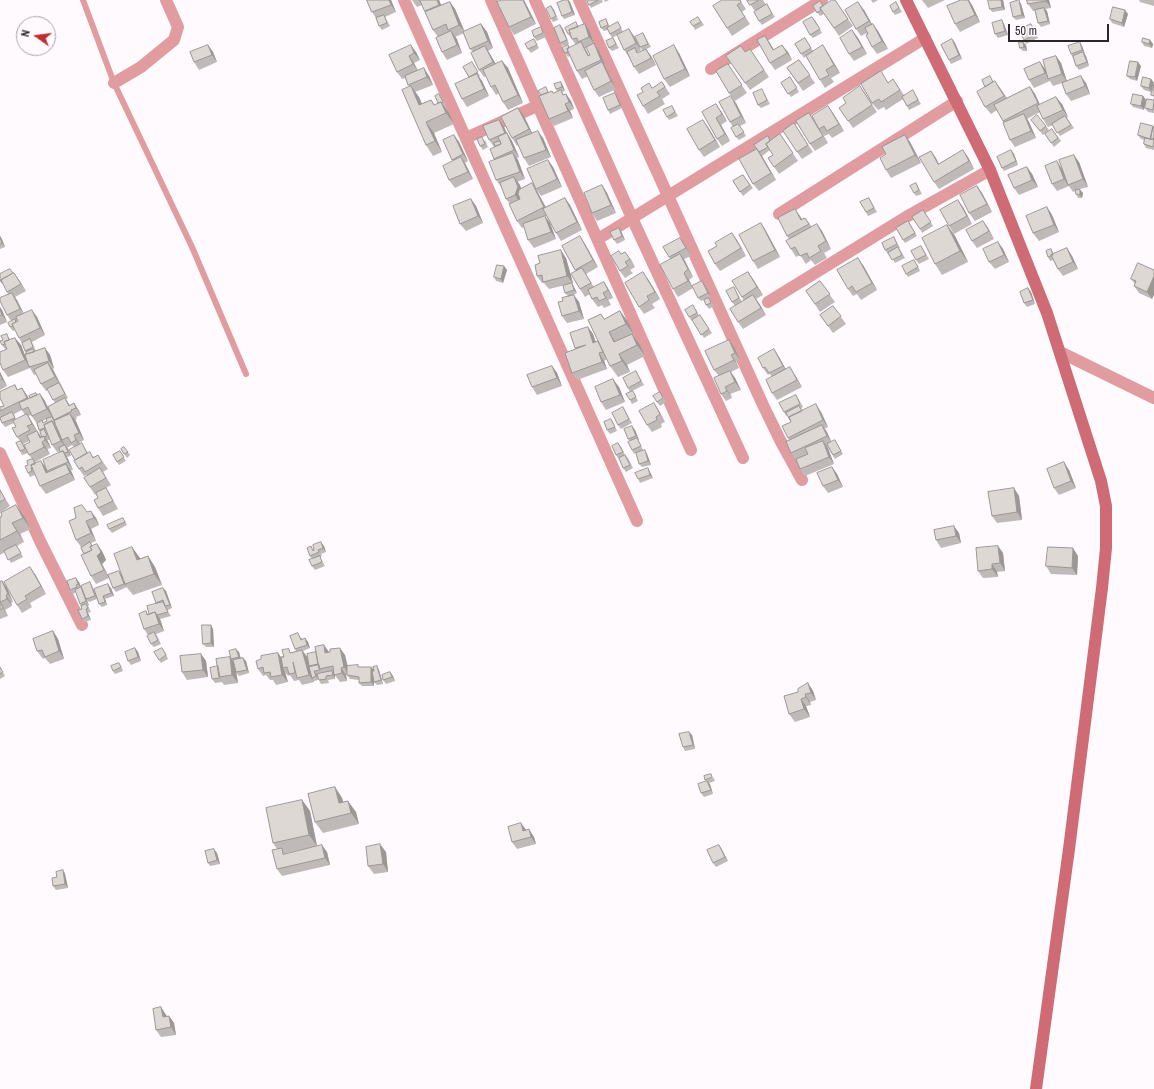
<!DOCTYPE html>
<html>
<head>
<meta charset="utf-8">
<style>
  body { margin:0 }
  #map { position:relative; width:1154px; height:1089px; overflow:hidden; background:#fffafe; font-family:"Archivo Narrow",sans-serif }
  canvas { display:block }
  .north { position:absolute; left:16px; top:16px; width:40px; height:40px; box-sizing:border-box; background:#fffafe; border:1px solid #a9a5a8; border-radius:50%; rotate:284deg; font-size:11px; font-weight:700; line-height:16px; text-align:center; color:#282628 }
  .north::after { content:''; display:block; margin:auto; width:14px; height:18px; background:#be2f2f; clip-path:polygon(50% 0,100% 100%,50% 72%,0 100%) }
  .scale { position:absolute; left:1008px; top:24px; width:101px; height:18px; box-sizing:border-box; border:2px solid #282628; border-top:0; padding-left:5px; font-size:12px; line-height:14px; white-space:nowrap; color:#282628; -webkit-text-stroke:3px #fffafe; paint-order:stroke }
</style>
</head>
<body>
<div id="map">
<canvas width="1154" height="1089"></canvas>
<div class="north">N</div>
<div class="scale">50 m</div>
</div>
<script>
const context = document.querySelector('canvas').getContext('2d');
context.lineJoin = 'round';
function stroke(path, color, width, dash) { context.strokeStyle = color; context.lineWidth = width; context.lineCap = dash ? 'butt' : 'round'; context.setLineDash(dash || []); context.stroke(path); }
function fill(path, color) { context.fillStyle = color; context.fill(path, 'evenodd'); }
const lane = new Path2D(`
  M83,0l31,83 78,164 54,127`);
const street = new Path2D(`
  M404,0l233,521
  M491,0l200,450
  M535,0l97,218 111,240
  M579,0l184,405 17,35 22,40
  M711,69l111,-69
  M114,83l27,-16 33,-27 4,-13 -12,-27
  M466,138l71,-32
  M779,214l178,-113
  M598,239l327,-201
  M768,302l138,-85 84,-47
  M1060,352l94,46
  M0,453l40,88 42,84`);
const secondary = new Path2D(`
  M906,0l84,170 57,143 54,168 5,25v42l-4,40 -33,261 -33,240`);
const wall = new Path2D(`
  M367,0h24l5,12 -11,5 5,9 -8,4 -3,-4 -3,-8 -4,-6z
  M412,0h27l2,5 9,-3 5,7 9,23 17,-8 6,8 6,16 -5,3 8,13 6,-3 6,7 15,35 -15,7 -5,-8 -4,-9 -3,2 -5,-8 -5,-11 -2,1 -5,-7 -6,-18 -3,-3 -6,-16 -9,4 7,16 -15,7 -5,-8 -4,-15 -5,-7 -7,-18 -4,-7 -5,2z
  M524,0l12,24 -22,11 -5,-8z
  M564,0h4l2,2 5,13 -11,4 -2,-3z
  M587,0h15l1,2 -12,6z
  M604,0h5l-4,2z
  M740,0l6,9 -4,3 8,12 -18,12 -19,-30z
  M747,0h16l3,5 1,-1 2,4 6,9 -13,8 -3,-4 -4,-10z
  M835,0l18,26 -14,10 -15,-22 -4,2 -7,-10h10z
  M871,0h7l-5,3z
  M922,0h23l-17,8z
  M1003,0l2,10 -13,2 -2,-3z
  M1027,0h22l2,8 -6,1 2,2 3,13 -9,3 -3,-4 -3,-12h-2l-5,-7z
  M1139,0h15v6l-14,-4z
  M896,2l6,10 -7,3 -2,-3z
  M1021,4l4,14 -9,2 -3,-3z
  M972,5l8,17 -20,10 -5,-8z
  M551,6l3,4 4,10 -5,2 -2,-3z
  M864,10l8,14 6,7 10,18 -11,5 -5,-7 -5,-14 -6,3 -5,-7z
  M1128,14l-4,13 -12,-4 -2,-4z
  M606,19l4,8 8,-5 5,10 -11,6 -4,-8 -4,1 -3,-3z
  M815,20l7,13 -9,5 -3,-3z
  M701,21l3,4 -9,5 -2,-4z
  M1004,24l4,11 -10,3 -3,-4z
  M560,25l3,4 6,15 -6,2 -3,-3z
  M579,26l11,6 4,12 5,7 7,16 -1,1 11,21 -17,8 -5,-7 -6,-14 -6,3 -5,-8 -7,-15 -2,1 -3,-4 3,-8 2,3 6,-3 -5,-7 -3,-4zM585,48h2l3,7 -1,1z
  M1034,28l4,10 -12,6 -2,-4z
  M852,30l6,8 9,16 -13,7 -5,-7z
  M543,31l3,6 -9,4 -3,-4z
  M643,33l8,14 -5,2 5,7 5,9 -17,9 -5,-7 -5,-10 -5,-7 10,-14 7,14 -3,2v1l5,-2 -3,-4z
  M765,36l9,14 14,2 4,8 -17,10 -5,-7z
  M613,38l6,10 -7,3 -3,-3z
  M805,38l8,13 15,2 12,20 -9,5 3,4 -9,6 -5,-8 -14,-24 -2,2 -9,-14z
  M952,39l3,4 7,16 -11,5 -2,-4z
  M1150,40l3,4 -1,4 -8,-2 -2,-4z
  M1023,42l3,3 1,6h-4l-3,-3z
  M536,43l3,5 -8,5 -3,-4z
  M208,45l5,7 4,10 -18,8 -5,-8z
  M1082,46l3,8h-1l2,2 3,10 -10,4 -3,-4 -3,-8 -2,-4z
  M750,49l19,28 -19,13 -24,-34 19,-4z
  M416,52l4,8 -6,3 4,8 11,5 4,9 -18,7 4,5 3,7 9,-4 4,5 3,-2 4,-6 4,9h-1l4,7 5,11 -20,9 8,19 -9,4 -7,-11 -17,-59 -4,-8 -3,1 -5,-7 -8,-17z
  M679,53l11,23 -20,11 -6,-8z
  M1056,56l5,7 6,18 19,2 4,11 -19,7 -5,-7 -4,-11 -9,3 -3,-5 -16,7 -5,-8 11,-18 5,7 2,5z
  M799,60l16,23 -12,8 -16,-23z
  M728,64l19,29 -12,8 -6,-8z
  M474,66l6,10 -1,1 3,4 7,15 -22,11 -5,-8 7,-21 -6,-11z
  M1141,66l-4,15 -7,-2 -3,-3z
  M790,77l9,15 -8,5 -10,-14z
  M893,79l11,16 11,-1 6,10 -12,6 -6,-11 -17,11 -2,-3 -6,3 -6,-7 17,-21z
  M1151,79l3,4 -3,9 -7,-2 -3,-4z
  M994,81l6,7 7,10 23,-11 5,7 5,11 22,-1 6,13 -1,1 7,10 -14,8 -7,-11 -5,2 -5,-8 -3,-7 -13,7 2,3 7,16 -21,9 -5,-7 -6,-17 -7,-13 -6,4 -6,-7z
  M561,82l2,4 2,5 -3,1 2,3 2,-1 5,7 3,8 -4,2 3,7 -19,8 -5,-7v-27l4,1 4,-2 -1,-2z
  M662,82l8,12 -8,5 3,5 -17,10 -5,-8v-14l6,-9 3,5z
  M860,86l17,26 -24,16 -14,-20 7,-5z
  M615,93l2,3 5,12 -12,6 -2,-4z
  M764,93l6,11 -9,4 -3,-3z
  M1143,96l3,4 -2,10 -11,-3 -2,-3z
  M1154,100v13l-6,-1 -3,-4z
  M736,103l10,20 -6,3 6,10 -7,4 -3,-3 -3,-10 -3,-5z
  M672,106l6,10 -9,4 -2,-3z
  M518,108l6,8 8,17 11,5 8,19 -22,9 -5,-8 -6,-13 -1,1 -5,-8z
  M721,111l6,10 -6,4 9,16 -8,5 -5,-7 -15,-27z
  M809,113l19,30 -13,8 -5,-7z
  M833,113l11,18 -12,7 -3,-4 -5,2 -5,-7z
  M1031,120l15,6 3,4 -6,5z
  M794,123l19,29 -11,7 -5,-7z
  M504,127l3,6 5,8 7,16 -2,1 1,2 7,19 -8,3 4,7 11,-6 5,8 9,16 19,-9 5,7 12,25 -21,11 -5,-8 -9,-17h-2l5,7 6,16 -22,9 -6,-8 -4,-13 -2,1 -5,-7 -7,-17 -4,-5 -4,-11 -6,-8 -1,-20 -1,-1v-12l-5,-7z
  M708,127l12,20 -16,10 -5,-7z
  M1154,127v23l-8,-2 -2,-4 1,-4 -4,-1 -3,-4z
  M1052,129l9,12 -7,6 -9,-13z
  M780,134l18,27 -19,13 -11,-16 5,-3 -3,-5 -8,6 14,24 -17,11 -6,-7 -14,-25 31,-18z
  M454,135l5,7 9,19 -3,2 8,16 -18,9 -6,-8 4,-19 -1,-1z
  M905,135l5,7 11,21 -30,15 -5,-8v-16z
  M485,140l3,7 -5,3 -3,-4z
  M1011,150l3,4 4,11 -14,6 -2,-3z
  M931,151l8,13 29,-7 6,12 -35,20 -5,-7z
  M548,160l5,7 9,20 -21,9 -5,-7z
  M1079,162l9,25 -8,2 3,4 -1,5h-4l-2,-4v-3l-3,1 -4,-6 -12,5 -5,-7 10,-15z
  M1027,167l5,7 6,13 -19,8 -5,-7z
  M743,175l10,13 -10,8 -10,-15z
  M916,183l6,11 -6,2 -2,-3z
  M602,185l5,8 9,20 -19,8 -5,-8z
  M977,186l5,7 10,19 -17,9 -6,-8z
  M869,198l8,14 -9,4 -2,-4z
  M471,199l5,7 7,17 -17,8 -6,-7z
  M963,207l9,17 -18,10 -5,-8z
  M1047,207l5,8 7,17 -20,9 -6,-8z
  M923,210l10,16 -11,7 -2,-4z
  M800,216l2,3 3,-1 7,9 10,4 9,18 -7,4 3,5 -12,7 -4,-5 -5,4 -6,-9 -4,2 -5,-8 -2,-10 -2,-3z
  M908,221l9,15 -12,7 -2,-3z
  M983,221l5,7 6,11 -17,9 -5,-7z
  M761,223l5,8 14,26 -22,12 -5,-8z
  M947,225l8,11 13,26 -26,13 -7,-11z
  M621,231l4,9 -8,4 -3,-4z
  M0,236l5,11 -5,2z
  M580,236l5,8 13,23 -12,7 8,13 10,-5 5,8 4,8 -5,2 3,5 -7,3 -2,-3 -4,2 -6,-8 -2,-5 -5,3 -5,-8 -4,-17 -1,-2z
  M894,237l2,4 4,7h-1l6,10 -10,5 -6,-10 -1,1 -3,-4z
  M680,238l5,7 6,11 -7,3 9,18 -4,3 4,8 -15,9 -5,-8 -3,-30 -1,-2z
  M737,240l9,16 -26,15 -5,-7z
  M998,242l5,7 6,13 -14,7 -6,-7z
  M921,246l8,13 -10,5 -3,-4z
  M1067,248l5,8 6,13 -15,7 -5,-7 -5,-9 -3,1 -2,-4 3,-8 3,5z
  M622,254l9,5 4,8 -5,3 3,3 -8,5 -5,-7z
  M566,258l7,25h-1l5,10 -4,2 6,7 5,17 -17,4 -5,-7 1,-15 5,-5 -3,-3 5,-9 -21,5 -5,-6h-2l-5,-7z
  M917,264l3,7 -12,6 -2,-3z
  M863,265l14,25 -16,10 -4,-6 -4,2 -5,-7z
  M504,266l3,4 -4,13 -7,-2 -2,-4z
  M1154,270l-2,29 -13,-6 -5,-7 1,-2 -4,-5z
  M748,272l15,23 -7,4 10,16 -23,14 -5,-7 6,-21 -2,-4z
  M13,273h1l5,7 7,11 -11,6 8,17 14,3 8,18 -13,7 4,9 9,-3 5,7 4,13 -1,1 15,29 -2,1 4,6 4,-2 5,8 2,4 -5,2 1,2 -2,1 9,20 -5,3 1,1 4,3 4,6 6,4 4,-2 10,14 -5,3 8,13 -5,3 5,8 7,13 -15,7 -5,-8v-10l-2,-4 -1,1 -5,-8 -3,-11v-1l-3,1 -5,-7 -4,-9 -1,-13 -2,-2 -5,3 -4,-6 2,3 3,4 3,7 -4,1 6,13h-2l4,10 -29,14 -6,-8 -6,-14 1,3 -5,2 -2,-4v-8l4,-6 -4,-6 -6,2 -2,-4v-10l-3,-4 -1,-10 -2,-4 -9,4 -3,-4 -2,-6v-10l4,-1 11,-21 3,5 4,-2 7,11 11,-5 5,7 3,6 7,-4 -7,-13 -2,1 -5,-7 -5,-10 -2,1 -4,-7 -22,9 -5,-7 4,-21v-1l-2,1 -3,-4 7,-8 1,3 5,-2 6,7 5,13v-4l-4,-11 -3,-5 -4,-8 -2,1 -3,-4 1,-6 -4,-6 1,-21 -1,-2zM22,410l3,5 -9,5 -2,-6zM31,415l6,9 2,6 3,7h-1l-13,-21zM46,419l1,2 -3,2 -1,-2zM50,439l2,6 5,7 3,-1v1l-13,19 1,1 -2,-4 -5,-7 -5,2 -1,-1 15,-8 -3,-5 4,-1 -4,-7zM29,441l1,1 -6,3 -1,-1z
  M648,279l12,20 -8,5 3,4 -11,6 -5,-7z
  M820,281l15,21 -15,10 -14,-21z
  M705,285l6,12 -10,4 -3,-3z
  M734,287l8,15 -7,4 -3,-4z
  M1028,288l3,4 4,12 -8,3 -3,-4z
  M709,298l5,8 -5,3 -3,-4z
  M833,306l13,18 -13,9 -13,-18z
  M0,307l2,3 5,12 -7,3z
  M696,309l3,7 1,-1 12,18 -8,5 -11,-18 -1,1 -3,-4z
  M620,311l8,11 6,13 -1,1 7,9 5,11 -18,9 3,7 -12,5 -8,-11 -3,-7 -3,2 3,8 -30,11 -5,-7 3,-24v-1l13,-21 5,7 3,8 2,-1 7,-22z
  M734,347l6,13 -4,2 3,6 -8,4 4,6 6,12 -11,4 2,4 -6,3 -5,-7 -2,-18 -5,-6z
  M779,357l7,13 9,5 7,12 -25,13 -5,-7v-16l-2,-3 -2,1 -5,-7z
  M552,366l5,7 5,13 -25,9 -5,-8z
  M636,371l8,14 -14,7 -2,-4z
  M0,372l7,14 -7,4z
  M619,387l6,15 -19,8 -5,-8z
  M633,391l5,10 -6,3 -2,-4z
  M662,395l4,7 -6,4 -3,-4z
  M798,398l5,9 -2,1 2,3 18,1 7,15 -4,2 7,13 6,2 6,10 -8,5 -8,-13h-1l8,18 -29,12 -5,-7 -4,-9 -5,-7 -2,-13 -1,-2 3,-16 -4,-7 -1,1 -2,-4z
  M654,403l5,8 6,11 -4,2 1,3 -10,5 -5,-7z
  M623,407l9,16 -11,6 -3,-4z
  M611,419l2,3 4,9 -7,3 -3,-4z
  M632,426l3,4 4,10h-1l5,10 -6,3 10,1 4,11 -9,2 -3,-3 -3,-11 -2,1 -2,-4 -2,-9 -2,-2z
  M124,447l6,8 -3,3 -6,-9z
  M621,447l4,8 3,3 5,10 -7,4 -3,-4 -4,-9 -3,-4z
  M120,451l6,10 -7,4 -6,-10z
  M832,467l5,7 6,13 -15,6 -5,-7z
  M1069,470l7,18 -17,7 -5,-7z
  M650,472l3,6 -13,5 -2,-4z
  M1014,488l5,8 3,24 -25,3 -5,-7z
  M0,490l10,16 -10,7z
  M87,512l9,6 3,7 -8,4 5,12 -5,2 2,3 9,5 4,9 -4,4 6,11 11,-4 2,3 11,-27 8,12 8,-3 7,11 7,18 -29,10 -8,-10 2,2 -11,5 -3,-4 -4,-10 -13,6 -5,-8 -10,-29 -5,-7z
  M0,515l1,2 23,-1 7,13 -11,5 4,8 -7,4 6,11 -12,6 -6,-11 -5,3z
  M125,521l2,4 -15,8 -3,-4z
  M959,533l2,10 -20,5 -5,-8z
  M324,546l2,6 -5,2 1,2 -2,1 5,9 -10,4 -3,-4v-7l-2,-3 3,-6 1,1z
  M998,546l5,7 2,18 -8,1 1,5 -15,1 -5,-7z
  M1078,556l-1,19 -26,-1 -5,-8z
  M35,574l11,20 -16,9 2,4 -10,6 -5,-8z
  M2,581l5,7 6,14 -2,1 1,3 -7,4 3,6 -8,3v-37z
  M79,582l2,5 2,4 9,-5 5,13 -8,3 -3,-3 3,6 -1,1 3,6 -3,1 3,7 -7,2 -2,-3v-10l-1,-3 -1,-2 -4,-12 -3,2 -3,-4z
  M111,588l3,8 -9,3 2,6 -5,2 -3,-3 -5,-15z
  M166,591l6,17 -4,2h-1l4,6 -11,3 4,12 -8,3 5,10 -7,3 -3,-3 -3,-9 -4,-6 2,-18 2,3h1l8,-10 -1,-1z
  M213,629l1,18h-8l-3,-3z
  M53,631l5,8 6,20 -14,5 -5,-6 -2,1 -6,-8z
  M301,637l1,2 3,-1 3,4 2,6 -7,3 4,6 22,-5 16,3 3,11 12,1h11l3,3v1l3,-5 2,4 4,14 -6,1 -3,-3v-3v7h-12l-3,-3v-3l-9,-1 -3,-4h-1l1,6 -7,1 -6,-8 1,5 -7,1 1,3 -8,1 -2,-4 -1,-6 -1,1 1,5 -4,1v-1v2l-12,3 -3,-5 -5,1 -4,-6 -2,1 -3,-4 3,10 -12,3 -3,-5h-3l-4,-5 -3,1 -5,-7 3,-10 17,-6 3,4 15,-6 -1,-2z
  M135,648l3,4 3,9 -10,4 -3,-4z
  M165,652l3,7 -7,4 -2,-3z
  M239,652l2,6h2l3,3 3,12 -10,3 -3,-4 2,11 -14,2 -2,-3 -7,1 -3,-4 19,-20z
  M201,654l5,7 2,16 -21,3 -5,-8z
  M121,666l2,5 -8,3 -2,-3z
  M0,667l5,9 -5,3z
  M390,672l3,4 2,5 -9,3 -3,-4z
  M808,683l5,8 3,9 -6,2 1,3 -5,1 4,11 -15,5 -6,-8 9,-22z
  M689,732l3,3 3,14 -10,2 -2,-4z
  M713,777l2,4 -6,2 4,11 -9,3 -3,-4 5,-12 -1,-1z
  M335,787l7,11 1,4 13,10 3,12 -36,9 -8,-11z
  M302,800l8,11 7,35 -31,7 41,-1 3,13 -48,11 -5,-7v-20l-4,-6z
  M526,830l8,7 2,7 -19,5 -5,-7z
  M719,845l2,3 7,13 -12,6 -3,-4z
  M386,852l2,20 -14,2 -6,-8z
  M217,853l3,11 -10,2 -2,-3z
  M63,870l2,4 3,14 -12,2 -3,-4z
  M161,1007l5,8 1,1h2l5,7 2,12 -15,2 -5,-7z`);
const shadedWall = new Path2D(`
  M389,0h2l5,12 -5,-7z
  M437,0h2l5,12 -5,-7z
  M523,0h1l12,24 -5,-7z
  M568,0l2,2 5,13 -3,-3z
  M968,0h1l3,5 8,17 -5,-7z
  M1001,0h2l2,10 -3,-3z
  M1019,0l2,4 4,14 -3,-3z
  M1046,0h3l2,8 -5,-7z
  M450,2l5,7 10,23 -6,-7z
  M858,2l6,8 10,18 -5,-7z
  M551,6l3,4 4,10z
  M1044,8l3,3 3,13 -2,-3z
  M1125,10l3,4 -4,13 -2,-4z
  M1002,20l2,4 4,11 -3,-4z
  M481,24l6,8 6,16 -5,-7z
  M585,24l5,8 4,12 5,7 7,16 -5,-7 -6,-15 -6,-8z
  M873,24l5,7 10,18 -6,-8z
  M560,25l3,4 6,15 -2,-4z
  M629,29l5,7 7,14 -5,-7z
  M852,30l6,8 9,16 -5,-7z
  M451,31l6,8 5,14 -5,-8z
  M765,36l5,7 8,15 -5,-8z
  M952,39l3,4 7,16 -3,-4z
  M1150,40l3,4 -1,4 -3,-4z
  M581,42l5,8 7,14 -5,-8z
  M1023,42l3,3 1,6 -3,-4z
  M1080,42l2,4 3,8 -3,-4z
  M208,45l5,7 4,10 -5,-7z
  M411,45l5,7 4,8 -6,-7z
  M674,45l5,8 11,23 -5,-7z
  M782,45l6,7 4,8 -5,-7z
  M823,45l5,8 12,20 -6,-8z
  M485,46l5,8 9,16 -6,-8z
  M646,49l5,7 5,9 -5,-7z
  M1083,52l3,4 3,10 -2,-4z
  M409,56l5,7 4,8 -5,-7z
  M1056,56l5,7 6,19 -5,-8z
  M502,61l6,7 15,35 -5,-8z
  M602,62l5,8 9,19 -5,-8z
  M1040,62l5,7 4,9 -4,-5z
  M1138,62l3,4 -4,15 -2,-4z
  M424,68l5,8 4,9 -6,-8z
  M477,74l5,7 7,15 -5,-7z
  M1081,76l5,7 4,11 -5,-8z
  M1151,79l3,4 -3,9 -2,-4z
  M995,81l5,7 9,15 -5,-7z
  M561,82l2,4 2,5 -3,-4z
  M411,86l8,11 8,19 -8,-11z
  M1030,87l5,7 8,17 -5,-8z
  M615,93l2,3 5,12 -2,-3z
  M566,94l5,7 3,8 -5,-7z
  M731,96l5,7 10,20 -5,-7z
  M1143,96l3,4 -2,10 -3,-4z
  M1056,97l6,7 6,13 -5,-7z
  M441,102l8,11 5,11 -8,-11z
  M565,104l5,7 3,7 -5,-7z
  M716,104l5,7 6,10 -5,-7z
  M828,106l5,7 11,18 -5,-7z
  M518,108l6,8 10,21 -5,-8z
  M809,113l5,8 14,22 -5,-7z
  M1024,114l5,8 7,16 -5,-7z
  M716,118l5,7 9,16 -5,-7z
  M499,120l5,7 6,13 -5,-7z
  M703,120l5,7 12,20 -5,-7z
  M426,122l8,11 8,19 -7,-11z
  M1153,126l1,1v9l-3,2 2,3 -1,1 -2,-3z
  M538,131l5,7 8,19 -5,-7z
  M507,133l5,8 7,16 -5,-7z
  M454,135l5,7 9,19 -5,-7z
  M905,135l5,7 11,21 -6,-8z
  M757,149l5,7 14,24 -5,-7z
  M963,150l5,7 6,12 -5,-8z
  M1011,150l3,4 4,11 -2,-4z
  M931,151l5,7 7,14 -5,-8z
  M513,153l5,7 7,19 -5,-7z
  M1074,155l5,7 9,25 -5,-8z
  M461,157l5,8 7,14 -5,-7z
  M548,160l5,7 9,20 -5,-8z
  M1057,161l5,8 6,16 -4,-6z
  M1027,167l5,7 6,13 -6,-7z
  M514,177l6,8 3,9 -3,9 -5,-8z
  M532,183l5,8 12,23 -5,-7z
  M602,185l5,8 9,20 -5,-8z
  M977,186l5,7 10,19 -5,-8z
  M1080,190l3,3 -1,5 -2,-3z
  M565,198l5,7 12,25 -5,-8z
  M471,199l5,7 7,17 -5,-7z
  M958,200l5,7 9,17 -5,-8z
  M1047,207l5,8 7,17 -5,-7z
  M795,209l5,7 6,11 -5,-7z
  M545,216l5,7 6,16 -5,-7z
  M983,221l5,7 6,11 -5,-8z
  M761,223l5,8 14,26 -5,-7z
  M817,224l5,7 9,18 -5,-8z
  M947,225l8,11 13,26 -8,-11z
  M619,228l2,3 4,9 -3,-4z
  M732,233l5,7 9,16 -5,-8z
  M0,236l2,3 3,8 -3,-4z
  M580,236l5,8 13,23 -5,-7z
  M680,238l5,7 6,11 -5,-8z
  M998,242l5,7 6,13 -5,-7z
  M1067,248l5,8 6,13 -5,-7z
  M561,250l5,8 7,25 -6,-7z
  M680,254l5,7 8,16 -5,-8z
  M858,258l5,7 14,25 -5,-7z
  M504,266l3,4 -4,13 -2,-4z
  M643,272l5,7 12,20 -5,-7z
  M748,272l5,7 10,16 -6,-8z
  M14,273l5,7 7,11 -5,-7z
  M684,273l5,7 4,8 -5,-7z
  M1154,276v19l-2,4 -5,-7z
  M702,281l3,4 6,12 -3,-4z
  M604,282l5,8 4,8 -5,-8z
  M572,283l5,10 -3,-3z
  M1028,288l3,4 4,12 -2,-4z
  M12,293l5,7 8,16 -5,-7z
  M603,293l5,7 3,5 -5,-7z
  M574,295l5,7 5,17 -5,-8z
  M753,295l6,8 7,12 -5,-7z
  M0,307l2,3 5,12 -5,-7 -2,-6z
  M32,310l5,7 8,18 -5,-7z
  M620,311l8,11 6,13 -8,-11z
  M588,327l5,7 5,16 -5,-7z
  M609,332l8,12 -3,-2z
  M632,334l8,11 5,11 -8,-11z
  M15,338l6,7 9,23 -5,-8z
  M729,340l5,7 6,13 -5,-7z
  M45,348l5,7 4,13 -5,-7z
  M774,349l5,8 9,16 -5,-7z
  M599,353l5,8 3,8 -5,-7z
  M619,354l8,11 3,7 -8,-11z
  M731,355l5,7 3,6 -5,-8z
  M48,363l5,7 7,14 -5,-7z
  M552,366l5,7 5,13 -5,-8z
  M790,367l5,8 7,12 -5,-7z
  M730,371l5,7 6,12 -6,-8z
  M0,372l7,14 -5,-7 -2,-5z
  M613,379l6,8 6,15 -5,-7z
  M725,387l5,7 2,4 -5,-7z
  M22,388l5,7 5,11 -5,-8z
  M40,394l5,7 7,16 -5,-8z
  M74,403l5,8 2,4 -5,-7z
  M654,403l5,8 6,11 -5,-8z
  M816,404l5,8 7,15 -5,-7z
  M27,414l5,8 5,9 5,7h-2l-3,-7 -5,-7z
  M70,414l6,7 8,19 -5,-7z
  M52,421l5,8 9,19 -5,-7z
  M822,425l5,7 5,11 -5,-7z
  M632,426l3,4 4,10 -3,-4z
  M74,435l5,8 2,5 -5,-8z
  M44,436l5,7 2,5 -6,-8z
  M823,441l5,7 6,16 -5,-7z
  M42,442l5,7 3,5 -6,-7z
  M618,443l3,4 4,9 -2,-4z
  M65,445l3,4 3,7 -3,-4z
  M645,450l2,4 4,11 -3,-4z
  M63,451l5,8 5,11 -5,-8z
  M41,461l5,7 6,12 -6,-7z
  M1064,462l5,8 7,18 -5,-7z
  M66,464l5,7 4,9 -5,-7z
  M832,467l5,7 6,13 -5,-7z
  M648,468l5,10 -3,-3z
  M1014,488l5,8 3,24 -5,-8z
  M16,505l8,11 7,13 -8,-11z
  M91,511l5,7 3,7 -5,-7z
  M86,521l5,8 5,12 -5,-8z
  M12,523l8,11 4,8 -7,-11z
  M954,526l5,7 2,10 -5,-7z
  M321,542l3,4 2,6 -3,-4z
  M97,544l5,7 4,9 -4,4 7,14 -5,-8 -7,-14z
  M998,546l5,7 2,18 -5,-8z
  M132,547l8,11 5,13 -8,-11z
  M1073,548l5,8 -1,19 -5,-7z
  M148,556l7,11 7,18 -8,-11z
  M992,564l5,8 1,5 -6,-8z
  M30,567l5,7 11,20 -5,-8z
  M119,571l2,3 6,13 -3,-3z
  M76,578l3,4 2,6 -3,-4z
  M2,581l5,7 6,14 -5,-8z
  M90,582l2,4 5,13 -2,-3z
  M108,584l3,4 3,8 -3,-3z
  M81,587l2,4 6,14 -3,-4z
  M163,588l3,3 6,17 -2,-3z
  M6,595l5,8 1,3 -5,-7z
  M103,596l2,3 2,6 -2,-3z
  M0,602l5,8 3,6 -5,-8z
  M86,609l2,4 3,7 -3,-4z
  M155,612l5,7 4,12 -5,-7z
  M211,625l2,4 1,18 -3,-4z
  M53,631l5,8 6,20 -5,-8z
  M305,638l3,4 2,6 -3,-3z
  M324,645l5,7 -4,1z
  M135,648l3,4 3,9 -3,-4z
  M340,648l5,7 4,20 -5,-8z
  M236,649l3,3 2,9 -2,-4z
  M302,650l5,7 2,9 1,2 2,10 2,4 -5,-7z
  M278,653l5,7v8l2,4 3,10 -6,-7z
  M201,654l5,7 2,16 -5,-7z
  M230,657l5,7 3,19 -6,-8z
  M243,658l3,3 3,12 -2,-3z
  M377,666l2,4 4,14 -2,-4z
  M371,667l3,3v16l-3,-4z
  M341,668l5,7 1,6 -5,-8z
  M314,671l3,4 1,5 -2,-4z
  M332,671l3,4v4l-2,-4z
  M390,672l3,4 2,5 -3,-4z
  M808,683l5,8 3,9 -5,-7z
  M805,694l5,8 1,3 -5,-8z
  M801,699l5,7 4,11 -6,-8z
  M689,732l3,3 3,14 -2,-4z
  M707,781l3,3 3,10 -2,-4z
  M335,787l7,11 5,16 -8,-11z
  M302,800l8,11 7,35 -8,-11z
  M348,801l8,11 3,12 -8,-11z
  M521,823l6,8 2,7 -6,-7z
  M529,829l5,8 2,7 -5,-7z
  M380,844l6,8 2,20 -5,-8z
  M322,845l5,7 3,13 -5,-7z
  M719,845l2,3 7,13 -3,-4z
  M214,849l3,4 3,11 -3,-4z
  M63,870l2,4 3,14 -3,-4z
  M161,1007l5,8 2,9 -5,-7z
  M169,1016l5,7 2,12 -5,-8z`);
const building = new Path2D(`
  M367,0h22l2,5 -19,7z
  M420,0h17l2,5 -14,6z
  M502,0h21l8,17 -22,10 -12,-25z
  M564,0h4l4,12 -10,4 -5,-13z
  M587,0h11l-9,5z
  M722,0h18l1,2 -4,3 8,12 -18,11 -14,-22z
  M747,0h12l-9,5z
  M832,0h3l13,19 -14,9 -14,-20z
  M961,0h7l7,15 -20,9 -8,-18z
  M988,0h13l1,7 -12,2z
  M1019,0l3,15 -9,2 -3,-14z
  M1027,0h19v1l-18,3z
  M820,1l3,5 -3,2 1,2 -4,3 -4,-7z
  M450,2l9,23 -11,5 -2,-6 -13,6 -8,-18z
  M858,2l11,19 -13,8 -11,-19z
  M896,2l3,6 -6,4 -3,-6z
  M767,4l5,10 -13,7 -5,-9z
  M551,6l5,10 -5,3 -5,-10z
  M1113,7l12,3 -3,13 -12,-4z
  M1044,8l4,13 -10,2 -3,-13z
  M384,15l3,8 -8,3 -3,-8z
  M698,17l3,5 -8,4 -3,-4z
  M812,17l8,12 -10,6 -7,-13z
  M606,19l2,6 -7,3 -2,-6z
  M1002,20l3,11 -10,3 -3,-11z
  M576,22l2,5 -9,3 1,3 -2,1 -3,-6z
  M618,22l3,6 -11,6 -3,-6z
  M481,24l7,17 -18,8 -7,-17z
  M585,24l4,13 -11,5 -1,-4 -5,1 -3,-9z
  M873,24l9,17 -10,6 -6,-12 2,-1 -3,-6z
  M1031,24l5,10 -12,6 -5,-10z
  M560,25l7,15 -7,3 -6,-15z
  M541,27l2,6 -9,4 -2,-6z
  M629,29l7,14 -12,7 -7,-15z
  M852,30l10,17 -13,7 -9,-16z
  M451,31l6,14 -15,7 -6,-14z
  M643,33l5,11 -8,3 -5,-10z
  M765,36l8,14 9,-5 5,8 -17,10 -13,-23z
  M613,38l3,6 -7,4 -3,-7z
  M805,38l6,10 -10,6 -6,-10z
  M1143,38l7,2 -1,4 -7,-2z
  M534,39l3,6 -9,4 -3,-5z
  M952,39l7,16 -10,5 -8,-15z
  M581,42l7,14 2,-1 -4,-8 8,-4 7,17 -24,11 -10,-22z
  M1019,42h4l1,5 -4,1z
  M1080,42l2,8 -11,4 -3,-8z
  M208,45l4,10 -18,7 -4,-10z
  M411,45l3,8 -5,3 4,8 -16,8 -8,-17z
  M568,45l1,3 -2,1 1,3 -3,1 -3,-5z
  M674,45l11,24 -21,10 -11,-23z
  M823,45l11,20 -8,5 3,5 -9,5 -14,-24z
  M485,46l8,16 -14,8 -8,-17z
  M741,46l4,6 5,-3 14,21 -19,13 -19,-27z
  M635,48l2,5 9,-4 5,9 -17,9 -7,-15z
  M1083,52l4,10 -11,4 -3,-10z
  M1056,56l6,18 -14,5 -5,-19z
  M799,60l11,15 -12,8 -11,-15z
  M502,61l16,34 -15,7 -8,-17 -4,2 -8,-17z
  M1130,61l8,1 -3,15 -8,-1z
  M472,62l6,10 -9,5 -6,-10z
  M602,62l9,19 -17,9 -9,-19z
  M1040,62l5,11 -16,7 -5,-11z
  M728,64l14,21 -13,8 -13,-22z
  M424,68l3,9 -19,8 -3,-9z
  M881,71l7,12 5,-4 7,11 -19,12 -2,-3 -7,4 -11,-19z
  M477,74l7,15 -22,10 -7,-15z
  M990,76l3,6 -8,5 -3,-7z
  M1081,76l4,10 -19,8 -4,-11z
  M790,77l7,11 -9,6 -7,-11z
  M1143,77l8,2 -2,9 -8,-2z
  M995,81l9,15 -19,11 -8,-15z
  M561,82l1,5 -6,2 -2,-5z
  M662,82l3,5 -8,5 3,4 -17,10 -6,-11 6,-3 -2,-4 8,-5 3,5z
  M1154,85v11l-3,-1z
  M411,86l8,19 12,-5 3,5 7,-3 5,11 -20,9 9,19 -9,4 -24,-55z
  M860,86l12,19 -24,16 -9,-13 7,-5 -3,-5z
  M546,87l2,5 -7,3 -3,-4z
  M1030,87l8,16 -35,18 -9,-16z
  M762,89l5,11 -9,5 -5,-12z
  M561,90l2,5 3,-1 3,8 -4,2 3,7 -19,8 -10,-23 13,-5 1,2z
  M913,90l5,10 -11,6 -5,-9z
  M615,93l5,12 -12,5 -5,-12z
  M439,94l4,8 -1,1 -1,-1 -3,1 -3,-7z
  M1133,94l10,2 -2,10 -10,-2z
  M731,96l10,20 -11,6 -11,-20z
  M1056,97l7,13 -20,9 -6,-13z
  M1147,99l7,1 -1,10 -8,-2z
  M716,104l6,10 -6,4 9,16 -8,5 -15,-27z
  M672,106l3,6 -8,5 -4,-7z
  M828,106l11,18 -12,7 -3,-5 -5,3 -7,-13z
  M518,108l11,21 -17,9 -11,-21z
  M809,113l14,23 -13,8 -14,-23z
  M1024,114l7,17 -21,9 -7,-17z
  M1037,115l9,11 -6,5 -9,-11z
  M1065,116l6,9 -14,8 -5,-9z
  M499,120l6,13 -16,7 -6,-14z
  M703,120l12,20 -16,10 -12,-21z
  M794,123l14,22 -11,7 -14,-21z
  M1141,123l12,3 -3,13 -12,-4z
  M738,124l6,8 -8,5 -5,-9z
  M1153,128h1v11l-3,-1z
  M1052,129l6,9 -7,5 -6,-9z
  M538,131l8,19 -22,8 -8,-18z
  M507,133l7,17 -20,9 -4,-10 11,-5 -3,-7z
  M780,134l13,19 -19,14 -6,-9 5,-3 -7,-11z
  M454,135l9,19 -11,6 -9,-20z
  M905,135l10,20 -29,15 -6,-12 6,-4 -4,-7z
  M768,136l2,5 -4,3 2,3 -9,5 -5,-7z
  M482,137l3,7 -5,2 -3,-7z
  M1145,138l9,2 -1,7 -9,-3z
  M500,141l1,3 -6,2 -1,-3z
  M757,149l14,24 -18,11 -14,-25z
  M963,150l6,11 -35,21 -15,-25 12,-6 7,13z
  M1011,150l5,11 -14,7 -5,-11z
  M513,153l7,19 -24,8 -7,-18z
  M1074,155l9,24 -15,6 -9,-25z
  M461,157l7,15 -19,8 -6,-14z
  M548,160l9,19 -21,10 -9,-20z
  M1057,161l7,18 -12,5 -7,-18z
  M1027,167l5,13 -18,8 -6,-13z
  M743,175l7,10 -10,7 -7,-11z
  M514,177l4,10 -3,8 -9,4 -6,-16z
  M532,183l12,24 -27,14 -8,-17 11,-5 -2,-5 1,-4z
  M916,183l3,7 -5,3 -4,-7z
  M602,185l9,20 -19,8 -8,-20z
  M977,186l10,18 -18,9 -9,-18z
  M1076,189l4,1v5l-4,-1z
  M565,198l12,24 -21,11 -13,-24z
  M869,198l5,10 -8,4 -6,-10z
  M471,199l7,17 -18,8 -7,-18z
  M958,200l9,16 -18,10 -9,-16z
  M1047,207l7,18 -21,8 -7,-17z
  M795,209l6,11 4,-2 4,6 -22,12 -9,-18z
  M923,210l8,12 -11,7 -8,-12z
  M545,216l6,16 -23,8 -5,-16z
  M908,221l7,12 -12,7 -7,-12z
  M983,221l6,10 -17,10 -6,-11z
  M761,223l14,27 -22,11 -14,-26z
  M817,224l9,17 -8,5 3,5 -12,7 -2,-5 -7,3 -5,-9 -4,2 -5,-8z
  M947,225l13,26 -25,13 -13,-26z
  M619,228l3,8 -8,4 -4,-8z
  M732,233l9,15 -26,16 -7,-13 9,-5 -2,-3z
  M580,236l13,24 -18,10 -13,-24z
  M0,237l2,6 -2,1z
  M894,237l3,7 -12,6 -3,-7z
  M680,238l6,10 -17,9 -6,-10z
  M998,242l6,13 -15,7 -6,-13z
  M921,246l5,9 -10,5 -5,-9z
  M898,247l4,8 -10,5 -4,-7z
  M1067,248l6,14 -15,7 -7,-14z
  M1051,249l2,6 -5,2 -2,-6z
  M561,250l6,26 -24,6 -1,-7 -5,1 -2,-11 5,-2 -2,-7z
  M619,251l2,3 4,-2 5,7 -5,3 3,4 -8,5 -9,-15z
  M680,254l8,15 -4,4 4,8 -15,8 -13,-24z
  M858,258l14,25 -16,9 -4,-6 -4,3 -11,-19z
  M914,260l4,7 -12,7 -4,-8z
  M1138,263l16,7v6l-7,16 -13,-6 2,-5 -5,-2z
  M497,265l7,1 -3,13 -7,-2z
  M582,268l9,15 -11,6 -9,-15z
  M10,269l3,4 -12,7 1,3 -2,-3v-6z
  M643,272l12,20 -8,4 2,4 -10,7 -14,-24z
  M748,272l9,15 -15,10 -10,-16z
  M14,273l7,11 -14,8 -6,-12z
  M702,281l6,12 -10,5 -6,-12z
  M820,281l10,13 -15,10 -9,-13z
  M604,282l4,8 -5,3 3,5 -7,3 -2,-4 -5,2 -4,-9z
  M572,283l2,7 -9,3 -2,-7z
  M734,287l5,11 -7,4 -6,-11z
  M1028,288l5,12 -9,3 -4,-11z
  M12,293l8,16 -13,6 -7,-14v-3z
  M574,295l5,16 -17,5 -4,-14 5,-1 -1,-3z
  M753,295l8,13 -23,14 -8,-13z
  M709,298l2,5 -5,2 -2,-5z
  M693,305l4,8 -8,4 -4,-7z
  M833,306l8,10 -13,10 -8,-11z
  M0,309l2,6 -2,1z
  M32,310l8,18 -21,10 -7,-14 6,-3 -2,-4z
  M620,311l6,13 -17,8 5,10 18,-8 5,11 -18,9 3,7 -12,5 -22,-46 13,-6 3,5z
  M700,315l9,14 -8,6 -9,-15z
  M15,319l1,3 -4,2 1,2 -3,1 -2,-4z
  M588,327l5,16 5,-2 5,11 -4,1 3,9 -30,11 -7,-20 21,-8 -11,3 -5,-15z
  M7,334l2,6 -5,2 1,2 -3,1 -2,-4 3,-1 -2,-4z
  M15,338l10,22 -22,10 -3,-7v-11l7,-3 -3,-7z
  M30,339l3,8 -8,4 -3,-8z
  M729,340l6,13 -4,2 3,5 -20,10 -9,-19z
  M45,348l4,13 -20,6 -4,-12z
  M33,349l1,3 -8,2v-2z
  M774,349l9,17 -14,7 -4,-6 -2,1 -5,-10z
  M48,363l7,14 -14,7 -7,-14z
  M552,366l5,12 -25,9 -5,-12z
  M790,367l7,13 -25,13 -6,-13z
  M636,371l5,10 -13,7 -5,-10z
  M730,371l5,11 -10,5 2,4 -6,3 -7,-16z
  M0,374l2,5 -2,1z
  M613,379l7,16 -19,7 -6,-15z
  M59,383l6,11 -12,6 -6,-11z
  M15,385l2,5 5,-2 5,10 -27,13v-4l4,-1 -4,-8v-6z
  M633,391l3,6 -6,3 -4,-6z
  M660,392l3,6 -6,4 -4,-6z
  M36,393l1,2 -7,3 -1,-2z
  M40,394l7,15 -15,7 -4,-9 -6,3 -3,-7z
  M796,395l4,9 -16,8 -5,-9z
  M65,398l4,8 5,-3 2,5 -5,2 1,1 -18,9 -6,-13z
  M654,403l6,11 -4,3 1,3 -10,5 -8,-14z
  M816,404l7,16 -35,18 -6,-12 9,-4 -2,-5z
  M799,406l3,5 -13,6 1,3 -4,-7z
  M623,407l6,12 -11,6 -6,-12z
  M12,412l3,6 -13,5 -2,-5z
  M27,414l5,10 -5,2 3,4 -13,7 -5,-9 4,-1 -3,-6z
  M70,414l9,19 -5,2 2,5 -5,3 -3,-6 -6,3 -8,-19z
  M52,417l3,6 -1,1 -2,-3 -8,4 1,3 -6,2 -2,-7 5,-3 1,3 4,-2 -1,-2z
  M611,419l4,8 -8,3 -3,-8z
  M52,421l9,20 -9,4 -8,-20z
  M822,425l5,11 -36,17 -5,-11z
  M632,426l4,10 -8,3 -4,-10z
  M44,429l3,7 -3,1v-1l-2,1 -2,-5z
  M37,431l3,7 4,-2 1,4 -3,2 2,5 -15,8 -5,-10 6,-3 -3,-6z
  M637,438l4,8 -9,4 -4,-8z
  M835,440l6,11 -8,4 -6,-11z
  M21,441l4,8 -5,2 -4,-8z
  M823,441l6,16 -29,12 -4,-10 12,-5 -3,-6z
  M82,443l5,10 -12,7 -6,-10z
  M618,443l5,9 -7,3 -4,-9z
  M65,445l3,7 -3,1 -2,-2 -3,1 -1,-4z
  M124,447l4,5 -4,2 -3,-5z
  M645,450l3,11 -9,3 -3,-11z
  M63,451l5,11 -21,9 -4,-11z
  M120,451l4,6 -7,5 -4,-7z
  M90,452l3,6 5,-3 4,7 -17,10 -3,-5 -3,2 -5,-8z
  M625,455l5,10 -7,3 -4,-10z
  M33,459l2,5 -4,1 1,3h-1l1,3 -4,2 -3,-7 3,-1 -1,-4z
  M41,461l5,12 20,-9 4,9 -30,13 -9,-21z
  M1064,462l7,19 -17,7 -7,-19z
  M832,467l6,13 -15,6 -6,-13z
  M100,468l6,10 -16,9 -6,-9z
  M648,468l2,7 -12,4 -3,-6z
  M106,488l7,13 -15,7 -4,-8 4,-2 -2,-5z
  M1014,488l3,24 -25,4 -4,-24z
  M0,490l5,9 -5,3z
  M16,505l7,13 -11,5 5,8 -17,9v-22l2,-2 -1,-3z
  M82,505l5,7 4,-1 3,7 -8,3 5,12 -15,7 -7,-19 7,-3 -2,-10z
  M123,518l2,4 -16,7 -2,-4z
  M954,526l2,10 -20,4 -2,-10z
  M90,542l2,4 -2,1 2,3 -8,4 -3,-6z
  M321,542l2,6 -5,2 1,2 -9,4 -3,-8 4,-2 2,5 1,-1 -1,-5z
  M97,544l4,8 -4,4 7,14 -13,6 -10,-21 11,-5 -2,-3z
  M16,545l5,8 -13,7 -4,-9z
  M998,546l2,17 -8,1v5l-14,2 -2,-23z
  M132,547l5,13 11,-4 6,18 -29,10 -11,-30z
  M1048,547l25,1 -1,20 -26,-2z
  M320,556l2,6 -10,4 -3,-6z
  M30,567l11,19 -16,10 2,3 -10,6 -13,-23z
  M119,571l5,13 -11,4 -5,-13z
  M76,578l2,6 -2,1 1,2 -7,3 -3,-9z
  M2,581l6,13 -2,1 1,4 -7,3 3,6 -3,2v-28z
  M90,582l5,14 -9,3 -5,-13z
  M108,584l3,9 -8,3 2,6 -6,2 -5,-15z
  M81,587l5,14 -6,3 -5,-14z
  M163,588l7,17 -5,1 -2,-6 -7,3 -4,-11z
  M163,602l5,10 -11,3 -2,-3 -6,2 -2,-8z
  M86,604l2,4 -2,1 2,7 -6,3 -4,-9 4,-1 -1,-3z
  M146,611l1,4 8,-3 4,12 -15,5 -5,-15z
  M202,625h9v18l-8,1z
  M53,631l6,20 -14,6 -3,-7 -5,1 -4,-12z
  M154,632l4,8 -7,4 -4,-8z
  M298,633l3,7 4,-2 2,7 -12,4 -5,-13z
  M324,645l1,8 5,-1v-3l10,-1 4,19 -3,1 1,5 -8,2 -1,-9 -14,3 -4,-22z
  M135,648l3,9 -10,4 -3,-9z
  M162,648l4,7 -7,5 -5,-8z
  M236,649l3,8 -8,2 -2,-8z
  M289,649l1,4 12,-3 7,25 -12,3 -4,-16 2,11 -6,1 -2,-7 -4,1 -2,-11h3l-2,-7z
  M316,652l2,12 -9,2 -2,-12z
  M278,653l4,22 -11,2 -1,-5 -6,1 -1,-6 -5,2 -2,-8 5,-2v-3z
  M201,654l2,16 -21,2 -2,-16z
  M230,657l2,18 -13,2 -3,-18z
  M243,658l4,12 -11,2 -3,-12z
  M119,663l2,4 -8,4 -2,-5z
  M319,665l1,5 -6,1 2,5 -4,2 -3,-11z
  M358,665v2h13v15l-12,1v-6l-12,-2v-9z
  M218,666l2,12 -8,1 -2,-11z
  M377,666l4,14 -7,2 -2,-11h2l-1,-4z
  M0,667l3,5 -3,2z
  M332,671l1,4 -7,1v3l-7,1 -2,-6z
  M390,672l2,5 -9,3 -1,-5z
  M808,683l3,10 -6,1 1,3 -5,2 3,10 -15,5 -5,-18 14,-4v-3z
  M689,732l4,13 -10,2 -4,-13z
  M711,774l1,3 -7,3 -1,-4z
  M707,781l4,9 -10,3 -3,-9z
  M335,787l4,16 9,-2 3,12 -36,9 -7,-28z
  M302,800l7,35 -36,8 -7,-35z
  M521,823l2,8 6,-2 2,8 -19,5 -4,-15z
  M380,844l3,20 -15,2 -2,-19z
  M322,845l3,13 -48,11 -5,-19 10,-2 1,6z
  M719,845l6,12 -12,6 -6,-13z
  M214,849l3,11 -9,3 -3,-12z
  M63,870l2,14 -12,2 -1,-8 5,-1 -1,-5z
  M161,1007l2,10 6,-1 2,11 -15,3 -3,-21z`);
stroke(lane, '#e19ca0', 6);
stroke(street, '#e19ca0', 12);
stroke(secondary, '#ce6b74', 12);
fill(wall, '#bfbab7');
fill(shadedWall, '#9b9795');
fill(building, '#ded8d5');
stroke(building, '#9b9795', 1);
</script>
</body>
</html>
